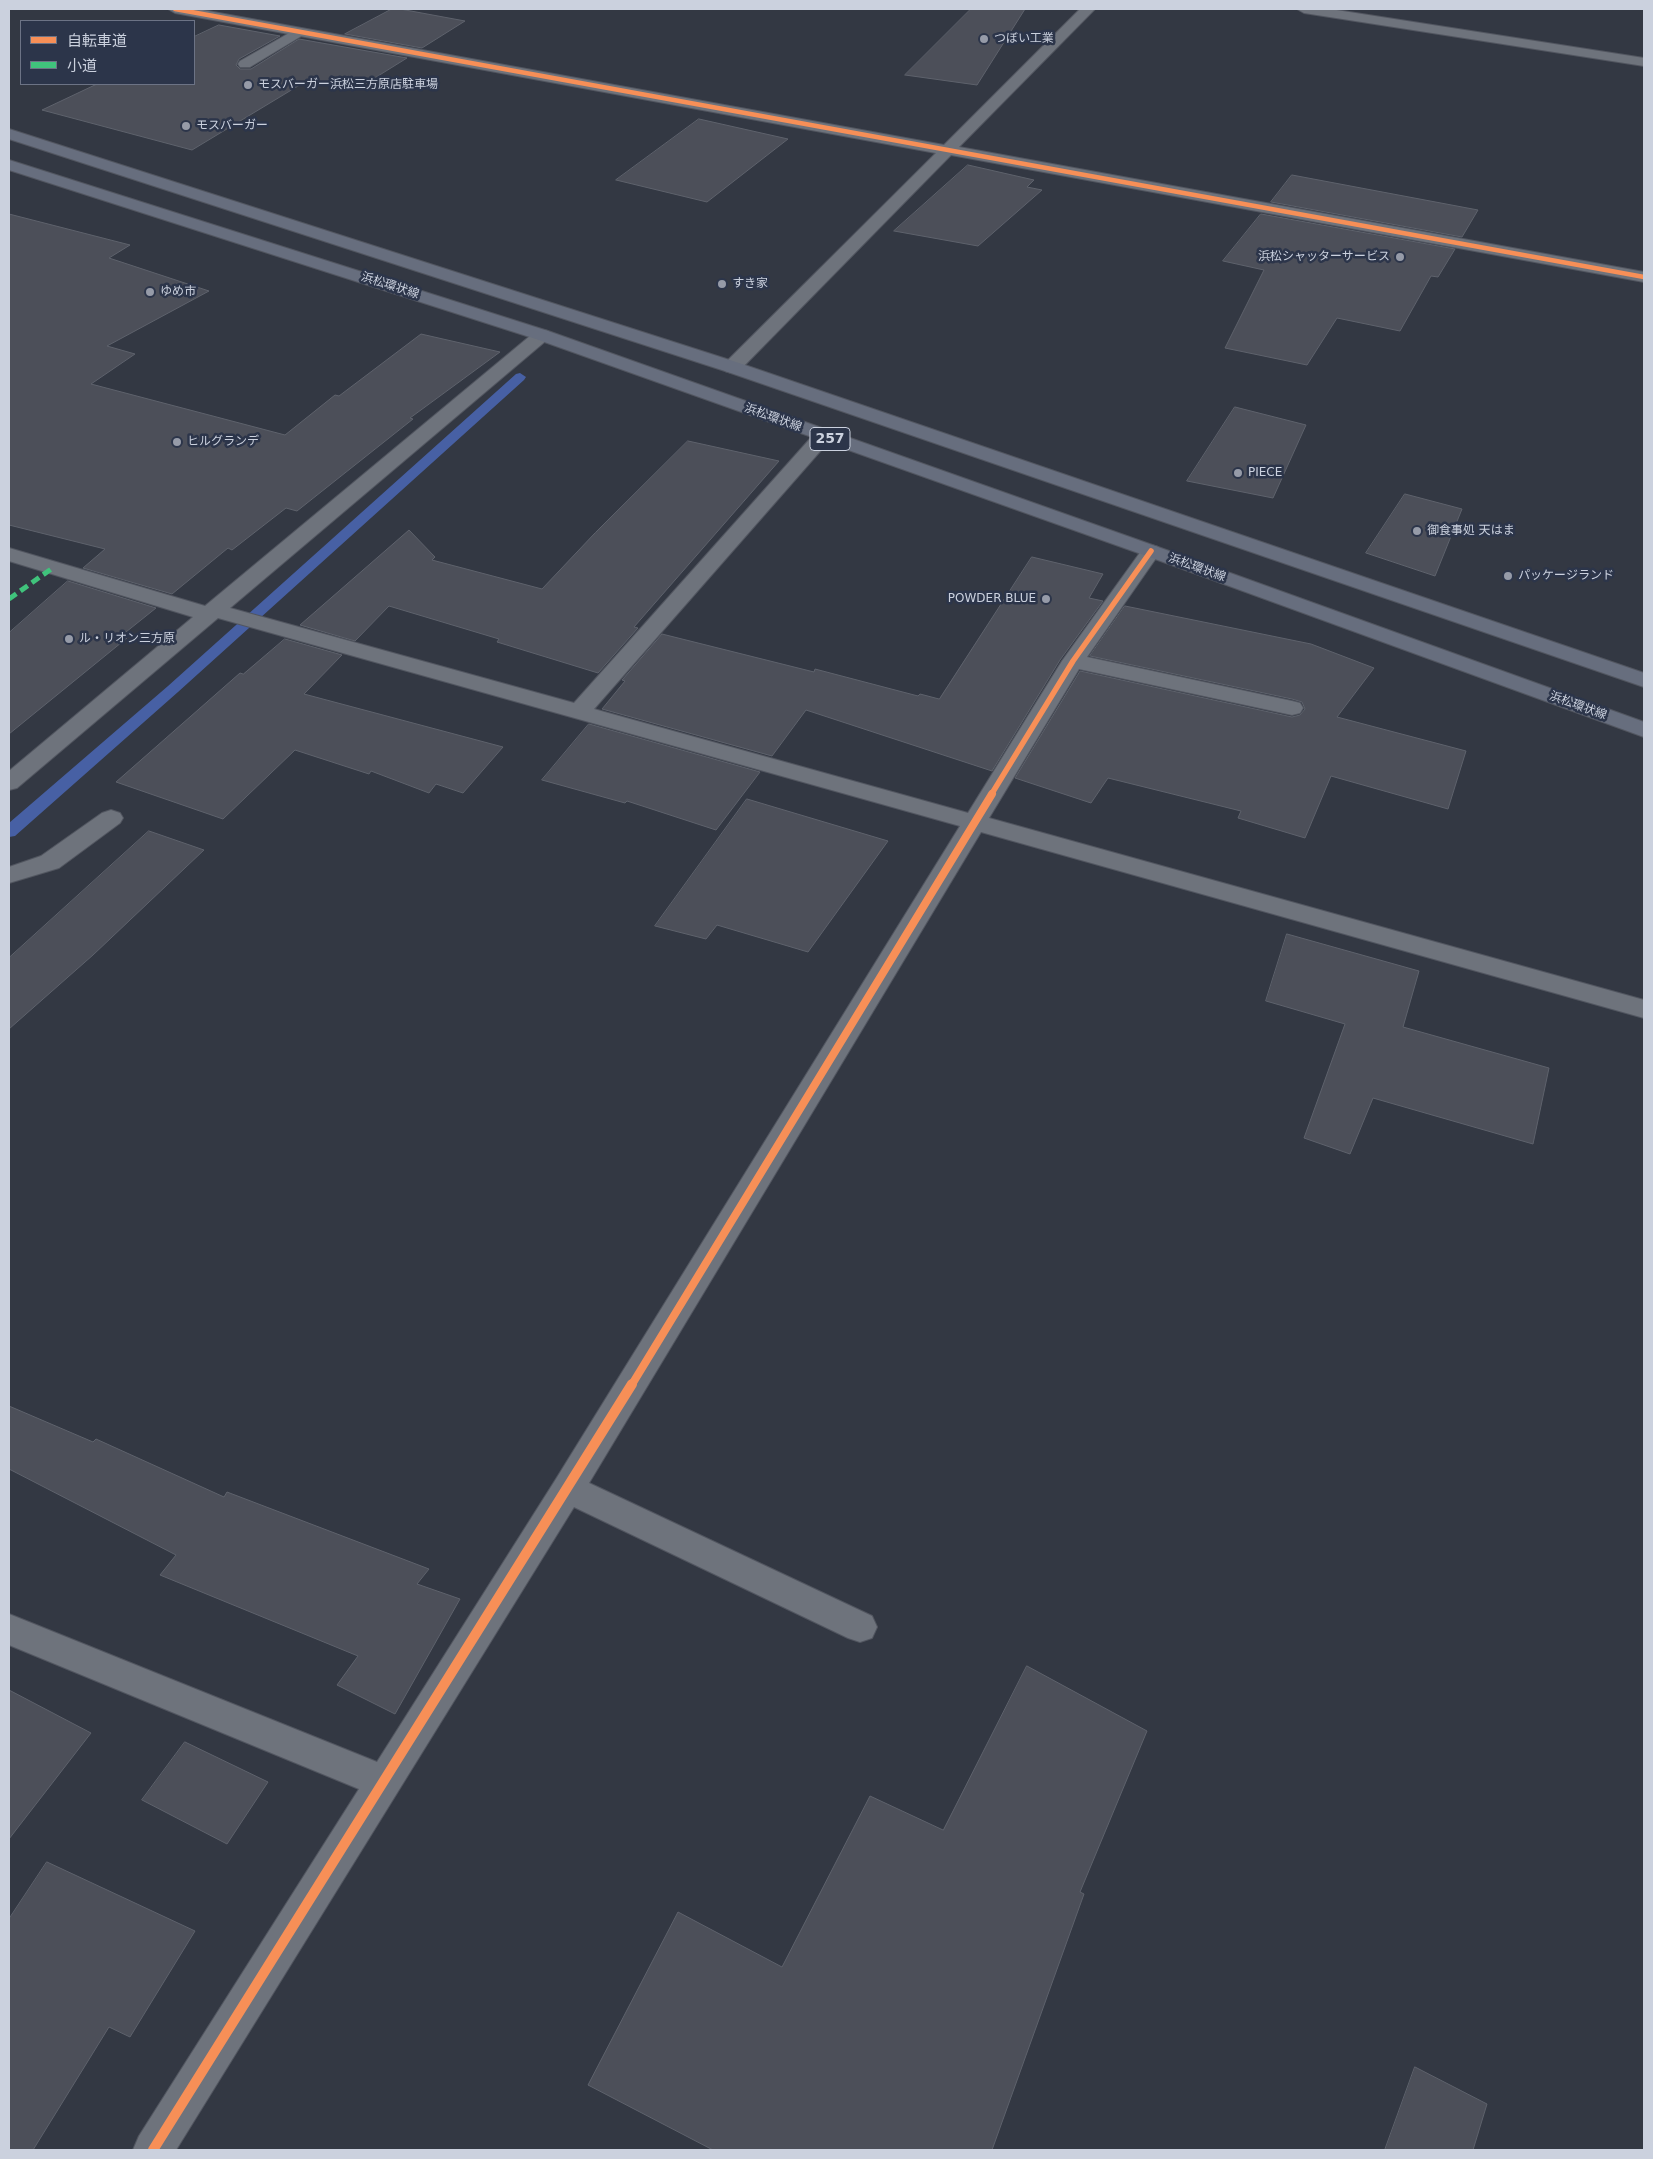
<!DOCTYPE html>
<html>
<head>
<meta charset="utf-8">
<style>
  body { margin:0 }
  #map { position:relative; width:1653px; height:2159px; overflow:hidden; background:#333843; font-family:"DejaVu Sans","Noto Sans JP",sans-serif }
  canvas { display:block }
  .frame { position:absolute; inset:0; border:10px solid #cbd1de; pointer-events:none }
  .legend { position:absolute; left:20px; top:20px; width:175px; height:65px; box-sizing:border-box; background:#2c354a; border:1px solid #6c7385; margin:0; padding:6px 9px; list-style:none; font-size:15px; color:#cbd1de }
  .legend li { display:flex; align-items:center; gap:10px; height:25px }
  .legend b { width:25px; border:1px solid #6c7385 }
</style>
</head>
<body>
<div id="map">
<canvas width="1653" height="2159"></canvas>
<div class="frame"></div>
<ul class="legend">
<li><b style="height:6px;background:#f78f57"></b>自転車道</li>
<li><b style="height:6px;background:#40c37c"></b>小道</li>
</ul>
</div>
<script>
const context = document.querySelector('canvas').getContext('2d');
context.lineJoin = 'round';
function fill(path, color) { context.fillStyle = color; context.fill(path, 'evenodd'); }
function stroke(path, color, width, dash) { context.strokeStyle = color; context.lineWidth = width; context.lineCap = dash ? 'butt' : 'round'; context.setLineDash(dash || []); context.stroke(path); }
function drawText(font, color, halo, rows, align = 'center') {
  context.font = font + ' "DejaVu Sans","Noto Sans JP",sans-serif'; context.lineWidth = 5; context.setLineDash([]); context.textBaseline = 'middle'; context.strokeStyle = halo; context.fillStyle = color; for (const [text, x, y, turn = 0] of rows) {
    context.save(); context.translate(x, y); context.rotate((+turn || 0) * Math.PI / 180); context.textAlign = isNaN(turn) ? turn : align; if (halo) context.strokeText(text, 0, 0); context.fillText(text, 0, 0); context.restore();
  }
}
const stream = new Path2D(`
  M520,373l6,4 -2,3 -346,312 -163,144 -6,1v-14l159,-137 348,-312z`);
const building = new Path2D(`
  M392,9h8l65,12 -43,27 -77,-14z
  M971,9h54l-48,76 -72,-10z
  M219,25l61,11 -41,23 -3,6 4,4h11l48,-30 108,19 -50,31 -49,-9 -116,70 -150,-40 55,-26h97v-47z
  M699,119l89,20 -81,63 -91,-22z
  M968,165l66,15 -7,7 15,3 -64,56 -84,-15z
  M1292,175l186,35 -16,27 -191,-35z
  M9,214l121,31 -21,13 100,33 -102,55 28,8 -44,30 194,51 50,-40 4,1 82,-62 79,18 -90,66 3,1 -116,92 -11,-3 -54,42 -4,-2 -56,46 -89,-26 22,-19 -96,-24z
  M1261,214l194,35 -17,28 -7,-1 -31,55 -63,-13 -30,47 -82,-17 39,-78 -41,-9z
  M1235,407l71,18 -33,73 -86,-17z
  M688,441l91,20 -145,166 4,1 -40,45 -101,-31 2,-3 -110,-33 -34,35 -55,-16 109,-95 26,27 -3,3 110,29 53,-56z
  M1405,494l57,15 -27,67 -69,-23z
  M1032,557l71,17 -14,24 14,3 -43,59 -68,111 -186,-61 -34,46 -170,-47 23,-28 -3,-1 40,-46 152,38 1,-3 103,27 2,-2 19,5z
  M68,581l88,27 -35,28 6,2 -118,96v-101z
  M1125,606l186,38 63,24 -37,49 129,34 -18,58 -117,-33 -26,62 -67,-20 3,-7 -133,-33 -17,25 -76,-25 65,-107 212,46 8,-2 5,-6 -3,-7 -10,-3 -202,-43z
  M285,639l57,16 -38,39 199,53 -40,46 -27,-9 -7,9 -58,-22 -2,3 -74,-24 -72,69 -107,-37 124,-109 3,1z
  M589,724l171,48 -44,58 -89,-29 -2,2 -83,-23z
  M747,799l141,42 -80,111 -91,-27 -11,14 -51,-13z
  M149,831l55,19 -111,105 -84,74v-71z
  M1287,934l132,37 -16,56 146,41 -16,76 -160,-46 -23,56 -46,-16 41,-114 -79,-23z
  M9,1406l84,36 3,-3 128,58 3,-5 202,77 -12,15 43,15 -65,115 -58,-29 21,-29 -198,-81 16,-20 -167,-86z
  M1027,1666l120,65 -67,161 4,2 -92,256h-279l-125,-65 90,-173 104,55 88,-171 73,34z
  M9,1690l82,43 -82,106z
  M185,1742l83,40 -41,62 -85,-44z
  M47,1862l148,69 -65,106 -21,-10 -76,123h-24v-231z
  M1415,2067l72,37 -14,46h-88z`);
const lane = new Path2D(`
  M298,28l5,1 2,3 -2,3 -53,32h-10l-2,-3 2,-3z
  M111,810l9,3 3,5 -3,5 -61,45 -50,15v-16l32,-11 61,-43z`);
const street = new Path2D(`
  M168,9h29l747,136 136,-136h15l-136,138 685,125v10l-693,-127 -212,216 -7,2 -7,-2 -2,-4 2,-4 211,-210 -761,-140z
  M1297,9h33l314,49v8l-340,-53z
  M542,330l6,1 3,4 -3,4 -318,269 344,95 242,-271 7,-2 7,2 3,4 -3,4 -236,269 374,104 94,-152 82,-114 7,-2 7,2 3,4 -74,106 205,44 8,2 3,5 -3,5 -8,2 -213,-46 -90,149 655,182v18l-663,-186 -392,651 283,133 5,11 -5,11 -12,4 -12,-4 -274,-131 -398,643h-43l6,-14 220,-347 -350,-144v-31l368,148 179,-283 404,-653 -742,-208 -201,170 -8,2v-19l184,-154 -184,-56v-13l196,58 331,-275z`);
const highway = new Path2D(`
  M9,129l730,234 905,310v14l-919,-316 -716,-232z
  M9,160l539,171 610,216 486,175v15l-500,-182 -608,-216 -527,-169z`);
const quiet = new Path2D(`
  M9,599l45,-32`);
const cyclewayFar3 = new Path2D(`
  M175,9l1469,268`);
const cyclewayFar2 = new Path2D(`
  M991,795l82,-134 78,-110`);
const cyclewayFar1 = new Path2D(`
  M631,1386l361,-592`);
const cycleway = new Path2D(`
  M153,2150l479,-766`);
const markers = [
  [984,39,5,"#969ba8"],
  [248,85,5,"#969ba8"],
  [186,126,5,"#969ba8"],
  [1400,257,5,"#969ba8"],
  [722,284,5,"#969ba8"],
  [150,292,5,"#969ba8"],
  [177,442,5,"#969ba8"],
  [1238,473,5,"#969ba8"],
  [1417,531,5,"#969ba8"],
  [1508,576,5,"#969ba8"],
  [1046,599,5,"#969ba8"],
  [69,639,5,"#969ba8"]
];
const farPoinames = [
  ["つぼい工業",994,39],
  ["モスバーガー浜松三方原店駐車場",258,85],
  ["モスバーガー",196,126],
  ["浜松シャッターサービス",1390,257,"right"],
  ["すき家",732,284],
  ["ゆめ市",160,292],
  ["ヒルグランデ",187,442],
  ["PIECE",1248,473],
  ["御食事処 天はま",1427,531],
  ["パッケージランド",1518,576],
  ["POWDER BLUE",1036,599,"right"],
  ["ル・リオン三方原",79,639]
];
const farStreetnames = [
  ["浜松環状線",390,286,18],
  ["浜松環状線",773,418,20],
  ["浜松環状線",1197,568,20],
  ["浜松環状線",1578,706,20]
];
const shields = [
  [830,439,40]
];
const shieldNames = [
  ["257",830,439]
];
fill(stream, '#4760a4');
fill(building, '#4c4f59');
stroke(building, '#5e626c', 1);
stroke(lane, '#525660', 2);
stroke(street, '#525660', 2);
stroke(highway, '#525660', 2);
fill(lane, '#6e737c');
fill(street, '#6e737c');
fill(highway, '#676e7e');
stroke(quiet, '#40c37c', 5, [9, 5]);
stroke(cyclewayFar3, '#f78f57', 4.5);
stroke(cyclewayFar2, '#f78f57', 5.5);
stroke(cyclewayFar1, '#f78f57', 8);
stroke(cycleway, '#f78f57', 10);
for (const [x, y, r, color] of markers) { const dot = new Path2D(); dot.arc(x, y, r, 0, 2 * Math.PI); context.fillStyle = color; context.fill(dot); stroke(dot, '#2c354a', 2); }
drawText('12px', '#cbd1de', '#2c354a', farPoinames, 'left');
drawText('12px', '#cbd1de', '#2c354a', farStreetnames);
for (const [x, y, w] of shields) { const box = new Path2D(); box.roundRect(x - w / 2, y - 11.5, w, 23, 4); context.fillStyle = '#2c354a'; context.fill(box); stroke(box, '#cbd1de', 1); }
drawText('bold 14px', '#cbd1de', null, shieldNames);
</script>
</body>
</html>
